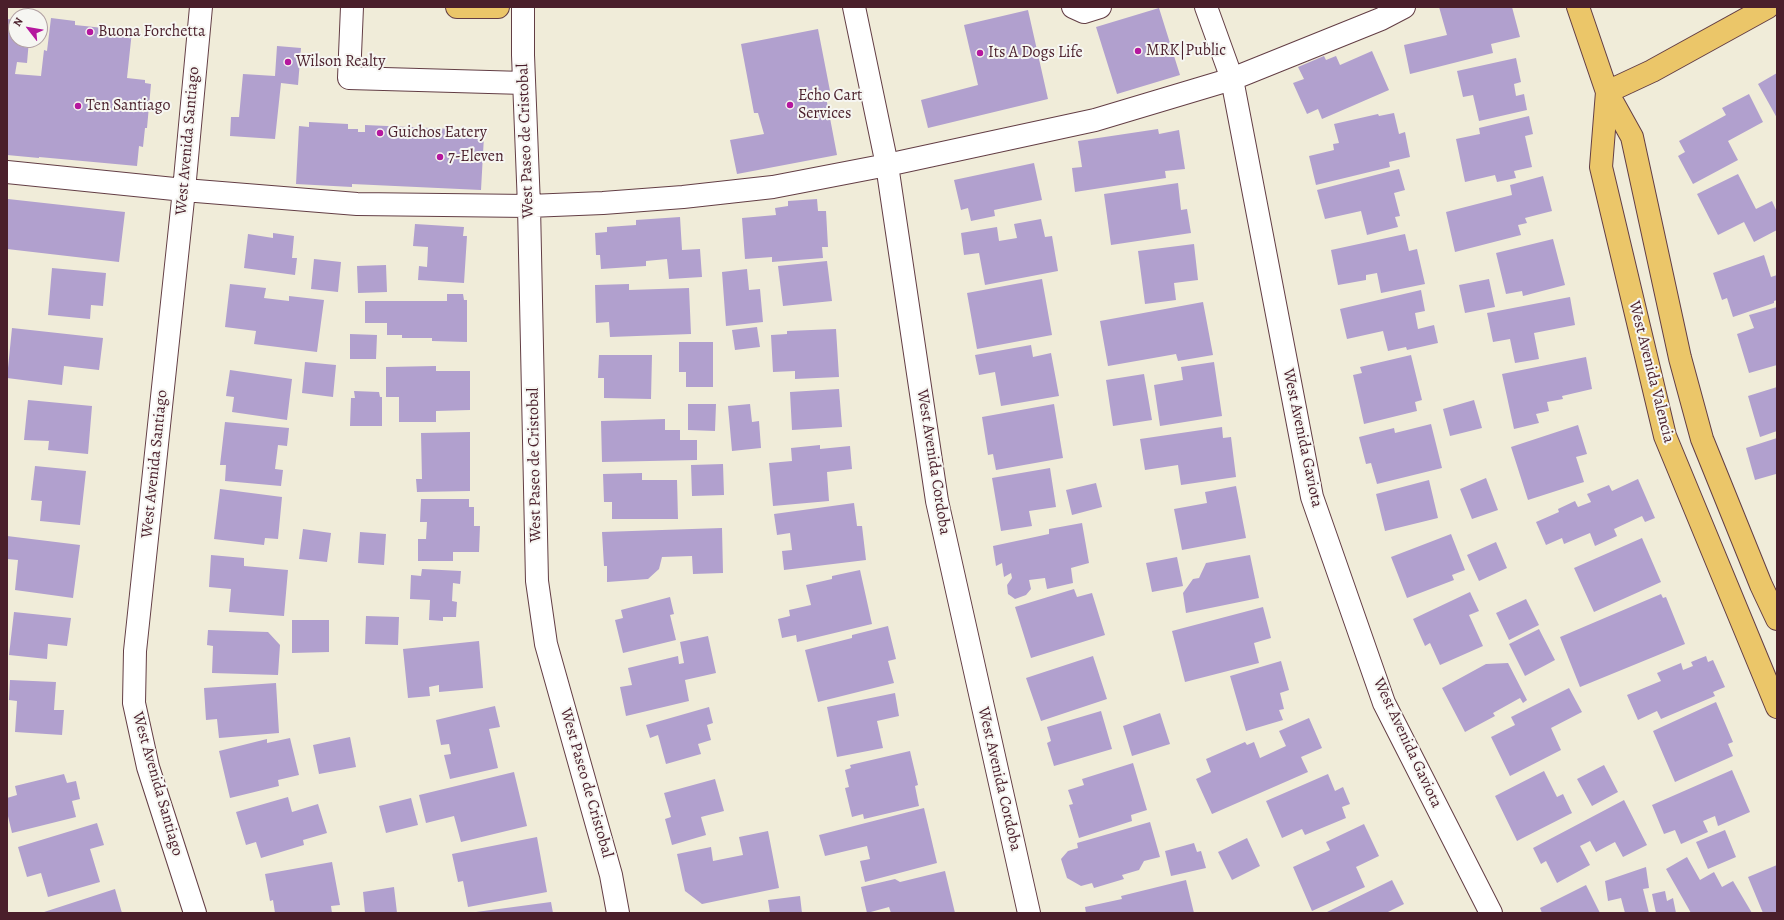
<!DOCTYPE html>
<html>
<head>
<meta charset="utf-8">
<style>
  body { margin:0 }
  #map { position:relative; width:1784px; height:920px; overflow:hidden; background:#f0ecd9; font-family:Alegreya,serif }
  canvas { display:block }
  .frame { position:absolute; inset:0; border:8px solid #4a1f2b; pointer-events:none }
  .north { position:absolute; left:8px; top:8px; width:40px; height:40px; box-sizing:border-box; background:#f6f6f2; border:1px solid #b1a0a2; border-radius:50%; rotate:301deg; font-size:11px; font-weight:700; line-height:16px; text-align:center; color:#4a1f2b }
  .north::after { content:''; display:block; margin:auto; width:14px; height:18px; background:#b5179e; clip-path:polygon(50% 0,100% 100%,50% 72%,0 100%) }
</style>
</head>
<body>
<div id="map">
<canvas width="1784" height="920"></canvas>
<div class="frame"></div>
<div class="north">N</div>
</div>
<script>
const context = document.querySelector('canvas').getContext('2d');
context.lineJoin = 'round';
function fill(path, color) { context.fillStyle = color; context.fill(path, 'evenodd'); }
function stroke(path, color, width, dash) { context.strokeStyle = color; context.lineWidth = width; context.lineCap = dash ? 'butt' : 'round'; context.setLineDash(dash || []); context.stroke(path); }
function drawText(font, color, halo, rows, align = 'center') {
  context.font = font + ' Alegreya,serif'; context.lineWidth = 4; context.setLineDash([]); context.textBaseline = 'middle'; context.strokeStyle = halo; context.fillStyle = color; for (const [text, x, y, turn = 0] of rows) {
    context.save(); context.translate(x, y); context.rotate((+turn || 0) * Math.PI / 180); context.textAlign = isNaN(turn) ? turn : align; if (halo) context.strokeText(text, 0, 0); context.fillText(text, 0, 0); context.restore();
  }
}
const building = new Path2D(`
  M1439,7h73l8,30 -29,7 2,9 -83,21 -6,-29 43,-10z
  M1159,8l21,67 -63,19 -21,-67z
  M1028,10l20,89 -120,29 -7,-28 57,-15 -14,-60z
  M51,18l24,3v4l57,6 -5,47 18,2v3l6,1 -4,44h-2l-2,19 -4,-1 -2,20 -98,-9v1l-32,-3v-136l9,1v20h13l-2,23 -10,-1 -2,12 26,2 3,-26 3,1z
  M818,29l13,67 -5,1 11,58 -100,19 -7,-34 34,-6 -6,-21h-4l-13,-69z
  M277,46l24,2 -3,37 -17,-2 -6,56 -45,-3 1,-19h8l4,-43 32,2z
  M1372,51l17,39 -67,29 -4,-10 -11,5 -14,-31 11,-4 -6,-12 26,-11 2,4 10,-4 4,9z
  M1516,58l5,24 -7,2 2,12 8,-2 3,16 -48,11 -6,-26 -10,2 -6,-26z
  M1777,73v45l-19,-34z
  M1749,94l14,28 -35,19 10,19 -45,24 -15,-28 7,-4 -6,-11 47,-26 -4,-7z
  M1394,113l5,21 6,-2 5,25 -21,5 1,5 -74,18 -7,-29 25,-6 -1,-6 6,-1 -5,-19 44,-10 1,2z
  M1529,116l4,18 -8,2 7,31 -18,4 2,7 -19,4 -2,-7 -30,7 -9,-43 24,-5 -1,-6z
  M309,122l39,2v5h10v3h7v-7l109,5v6h10l-3,54 -129,-6v3l-56,-3 3,-58 10,1z
  M1158,129l1,5 20,-4 6,39 -20,2 1,7 -91,14 -3,-24 10,-1 -4,-26z
  M1034,163l8,37 -48,10 1,6 -24,5 -3,-13 -7,2 -7,-30z
  M1399,169l6,21 -11,3 6,23 -5,1 3,10 -31,8 -6,-24 -36,8 -8,-29z
  M1738,174l18,35 16,-8 5,11v18l-23,12 -10,-20 -26,13 -21,-41z
  M1543,176l9,35 -27,7 2,5 -9,2 3,10 -66,17 -9,-40 66,-17 -2,-10z
  M1178,183l3,27 6,-1 4,24 -80,12 -7,-51z
  M8,199l117,13 -6,50 -112,-13z
  M817,199l1,12h8l2,36h-6l1,11 -51,4v-5l-27,2 -3,-41 34,-3 -1,-7 13,-2v-5z
  M680,217l2,33 18,-1 2,28 -33,2 -2,-20 -21,2v5l-45,3 -1,-14h-4l-1,-22 12,-1v-5l29,-2v-5z
  M1041,219l4,18 7,-1 6,35 -73,14 -6,-32 -15,2 -3,-22 36,-6 2,14 18,-3 -3,-14z
  M415,224l49,3 -1,9h4l-3,47 -46,-3 1,-14 8,1 1,-20 -15,-1z
  M273,233l21,3 -2,22h5l-2,17 -51,-7 4,-34 25,4z
  M1405,234l4,17 8,-2 8,35 -44,9 -4,-20 -11,2v5l-28,5 -7,-35z
  M1553,239l12,46 -42,11 -1,-5 -16,3 -10,-41z
  M1194,244l4,36 -24,3 2,17 -31,4 -7,-53z
  M1764,255l7,22 6,-2v25l-3,1v2l-41,14 -6,-19 -5,2 -9,-27z
  M314,259l27,3 -3,30 -27,-3z
  M827,261l5,40 -49,5 -5,-40z
  M386,265l1,27 -29,1 -1,-27z
  M52,268l54,5 -3,33 -12,-1 -1,14 -42,-4z
  M747,269l2,21 11,-1 3,33 -37,4 -4,-54z
  M1042,279l10,56 -75,14 -10,-56z
  M1489,279l6,28 -30,6 -6,-28z
  M230,284l36,4 -2,10 25,3v-5l35,4 -7,52 -63,-8 2,-13 -31,-4z
  M629,284v6l60,-2 2,46 -81,3 -1,-15 -13,1 -1,-38z
  M1421,290l4,21 -10,2 3,16 16,-4 4,18 -31,7 -1,-3 -18,4 -5,-20 -36,8 -7,-30z
  M447,294h16l1,6h3v42l-35,-1v-3h-30v-3h-15v-12h-22v-22h82z
  M1570,297l5,28 -41,8 5,26 -24,4 -5,-24 -17,3 -6,-29z
  M1203,302l10,53 -35,6 -2,-7 -68,12 -8,-45z
  M1777,307v58l-28,8 -12,-39 17,-6 -5,-13z
  M757,327l3,20 -25,3 -3,-20z
  M12,328l91,10 -4,32 -35,-4 -2,19 -55,-7z
  M836,329l3,48 -44,2v-8l-22,1 -2,-37 16,-1v-3z
  M350,334l27,1 -1,24h-26z
  M679,342h34v45h-27v-15h-7z
  M1031,345l2,12 18,-4 8,43 -58,10 -6,-34 -16,3 -4,-20z
  M599,355h53l-1,44 -47,-1v-20h-6z
  M1411,355l11,45 -7,2 2,9 -53,13 -11,-49 9,-2 -2,-6z
  M1586,357l6,32 -30,7 1,3 -16,3 2,9 -13,3 3,9 -25,6 -12,-55z
  M305,362l31,3 -3,32 -31,-4z
  M1214,362l8,54 -62,10 -6,-41 29,-5 -2,-13z
  M436,366v5h34v39l-34,1v11h-37v-25h-13v-30z
  M230,370l62,9 -5,41 -55,-8 2,-15 -8,-1z
  M1144,374l8,46 -39,6 -7,-46z
  M1777,387v44l-17,6 -12,-41z
  M839,389l3,38 -50,3 -2,-38z
  M354,391l25,1 1,5h2v29h-32l1,-28h4z
  M28,400l64,6 -4,48 -40,-4 1,-9 -25,-1z
  M1474,400l8,28 -32,8 -7,-27z
  M688,404h28l-1,27 -27,-1z
  M750,404l2,18 7,-1 2,27 -29,3 -4,-45z
  M1054,404l9,54 -67,12 -3,-16 -5,1 -6,-38z
  M665,419v11h15v10h17v20l-95,2 -1,-41z
  M225,422l64,6 -2,18 -9,-1 -3,24 8,1 -2,16 -56,-5 1,-16h-6z
  M1431,424l11,44 -65,16 -6,-21 -5,1 -7,-27 35,-9 1,5z
  M1578,425l9,29 -11,3 8,25 -56,18 -17,-53z
  M1222,427l1,11 8,-1 5,40 -55,8 -3,-20 -33,5 -5,-31z
  M470,432v59l-53,1 -1,-13h6l-1,-46z
  M1777,438v39l-1,-3 -21,6 -9,-32z
  M820,445v4l30,-3 2,23 -25,3 2,29 -56,5 -4,-43 23,-2 -1,-13z
  M723,464l1,31 -32,1 -1,-31z
  M35,466l51,5 -6,54 -40,-4 2,-20 -11,-1z
  M1050,468l6,39 -27,4 3,15 -31,5 -9,-53z
  M642,473v7h35l1,39h-66v-17h-8l-1,-28z
  M1486,478l12,32 -26,9 -12,-30z
  M1638,479l17,39 -10,4 -3,-6 -28,13 3,7 -22,10 -5,-13 -26,11 -2,-6 -16,7 -10,-23 23,-10 -1,-3 17,-8 3,6 13,-5 -4,-8 22,-9 3,6z
  M1429,480l9,38 -53,13 -9,-37z
  M1096,483l6,24 -30,8 -6,-25z
  M1236,486l10,52 -64,12 -8,-41 33,-6 -2,-11z
  M220,489l62,8 -4,42 -13,-1 -1,7 -50,-6z
  M421,499h48v8h5v19h6l-1,26h-26v9h-35v-22h8l1,-17h-7z
  M854,503l3,23h5l4,34 -82,10 -2,-19 10,-1 -2,-17 -13,2 -3,-21z
  M1082,523l7,40 -18,5 2,15 -26,6 -2,-11 -16,2 2,9 -5,6 -11,4 -7,-5 -1,-9 5,-7 -1,-5 -7,4 -2,-14 -6,3 -3,-20 56,-12v-5z
  M722,528l1,45 -30,1 -1,-18 -30,1 -3,12 -11,10 -41,3v-16h-3l-2,-34z
  M303,529l28,4 -4,29 -28,-3z
  M360,532l26,2 -2,31 -26,-2z
  M1451,534l14,36 -13,5 2,5 -47,18 -16,-41z
  M7,536l73,9 -7,53 -58,-8 3,-30 -11,-1z
  M1642,538l19,44 -67,30 -20,-44z
  M1496,542l11,26 -28,13 -12,-26z
  M211,555l33,3v8l44,4 -4,46 -55,-4 2,-23 -22,-2z
  M1250,555l9,43 -73,15 -3,-20 10,-14 6,-1 7,-15z
  M1177,557l6,29 -31,6 -6,-29z
  M422,569l39,2 -1,13 -7,-1 -1,18 5,1 -1,15h-13v4l-14,-1 1,-20 -20,-1 1,-24 10,1z
  M860,570l12,54 -75,18 -1,-7 -14,3 -4,-19 12,-3 -1,-6 22,-5 -5,-20 26,-6v-3z
  M1074,589l3,8 15,-4 13,42 -74,23 -16,-51z
  M1470,592l9,19 -10,4 14,31 -43,19 -10,-22 -5,3 -12,-27z
  M1661,594l2,4 3,-1 19,47 -105,43 -20,-50z
  M670,597l4,17 -4,1 6,25 -53,13 -8,-33 8,-2 -2,-8z
  M1526,599l13,26 -30,15 -13,-27z
  M1263,607l8,31 -17,5 5,20 -74,19 -13,-51z
  M14,612l57,6 -4,28 -19,-2 -1,15 -38,-4z
  M366,616l33,1 -1,28 -33,-1z
  M292,620h37v32l-37,1z
  M888,626l8,33 -8,2 6,22 -76,19 -13,-52 47,-12v-3z
  M1539,629l16,31 -30,16 -16,-32z
  M208,630l60,2 12,13 -2,30 -66,-2 1,-27 -6,-1z
  M708,636l8,37 -31,7 4,21 -63,15 -6,-29 12,-2 -4,-17 50,-12 1,8 5,-1 -4,-21z
  M479,641l4,47 -44,4v-7l-10,2 1,9 -22,2 -5,-49z
  M1093,656l14,43 -66,22 -15,-43z
  M1706,656l2,6 5,-2 12,27 -12,5 2,4 -54,23 -4,-8 -19,9 -11,-25 34,-14 -4,-8 24,-10 2,7 10,-4 -2,-4z
  M1281,661l8,29 -9,3 4,16 -5,1 4,10 -37,11 -16,-55z
  M1508,663l19,37 -4,3 -3,-5 -27,15 2,3 -30,16 -23,-44 44,-24z
  M10,680l46,2 -2,28h10l-2,25 -47,-3 2,-31 -8,-1z
  M276,683l3,50 -60,5 -2,-19 -11,1 -2,-32z
  M1569,688l13,24 -31,16 10,22 -51,26 -19,-39 24,-12 -4,-8z
  M895,693l4,23 -22,5 6,27 -46,9 -10,-50z
  M1716,702l17,40 -5,2 5,12 -58,26 -22,-51z
  M495,706l5,21 -11,2 9,39 -48,11 -6,-24 7,-1 -2,-10 -8,1 -5,-25z
  M709,707l4,16 -6,2 4,15 -13,4 3,10 -35,10 -8,-29 -8,3 -4,-13z
  M1101,711l11,38 -58,17 -7,-23 4,-2 -4,-14z
  M1160,713l10,31 -38,12 -9,-30z
  M1309,718l13,30 -21,9 7,15 -96,42 -16,-35 15,-7 -5,-13 39,-17 2,3 7,-3 6,16 26,-12 -7,-15z
  M350,737l6,30 -37,7 -6,-29z
  M290,738l9,37 -21,5 1,6 -49,12 -11,-47 48,-12v4z
  M910,751l8,34 -3,1 4,20 -55,13 -1,-5 -11,3 -7,-29 4,-1 -4,-17 6,-2 -1,-3z
  M1133,763l14,47 -16,5 1,6 -53,17 -10,-33 4,-1 -5,-14 16,-5 -2,-6z
  M1604,765l14,27 -26,14 -15,-27z
  M1732,770l18,42 -32,14 -3,-10 -12,5 5,11 -27,12 -6,-14 -11,4 -12,-29z
  M1544,771l13,26 6,-3 9,19 -55,28 -22,-45z
  M514,772l13,54 -66,16 -7,-26 -28,7 -7,-28z
  M64,774l3,9 9,-2 4,18 -8,2 4,16 -64,16 -5,-21v-14l10,-3 -2,-9z
  M1328,774l7,17 8,-4 7,17 -8,3 4,11 -41,17 -3,-6 -20,9 -16,-37z
  M715,779l9,32 -23,6 5,18 -34,10 -7,-26 6,-2 -7,-24z
  M288,797l4,15 26,-8 9,29 -24,7 1,5 -43,13 -5,-16 -10,3 -10,-33z
  M411,798l7,27 -32,8 -7,-27z
  M1624,800l23,45 -24,12 -8,-15 -19,10 -6,-11 -10,5 10,19 -33,18 -11,-22 -5,3 -8,-16z
  M924,808l13,55 -72,19 -5,-21 10,-2 -3,-13 -42,10 -6,-21z
  M1150,822l10,35 -16,4 -5,9 -17,5 2,4 -30,9 -2,-5 -11,3 -14,-8 -6,-19 7,-8 10,-3 -1,-5z
  M97,823l7,22 -14,4 10,33 -52,15 -7,-24 -14,4 -9,-30z
  M1364,824l15,32 -23,11 9,20 -53,24 -19,-44 37,-17 -4,-8z
  M1725,830l11,27 -28,12 -12,-27z
  M768,831l11,57 -77,16 -17,-13 -8,-37 34,-7 2,14 30,-6 -4,-18z
  M537,837l10,55 -79,15 -5,-26 -5,1 -6,-28z
  M1247,838l13,28 -28,14 -14,-28z
  M1194,843l3,9 4,-1 5,17 -35,8 -6,-25z
  M1687,857l13,23 14,-8 8,15 11,-6 19,32h-61l-25,-44z
  M332,862l8,43 -9,1 1,7h-57l-2,-13 -3,1 -5,-27z
  M1777,865v48h-14l-15,-36z
  M1646,867l3,21 -6,1 6,24h-24l-4,-15 -13,3 -3,-20z
  M945,871l10,42h-64l-2,-6 -22,6 -6,-26 34,-8 5,3z
  M1186,880l8,33h-108l-1,-6 37,-8 -1,-3z
  M1392,880l12,24 -18,9h-61z
  M1586,885l14,28h-58l-2,-5z
  M394,887l3,26h-32l-2,-21z
  M115,889l7,24h-81z
  M1665,891l2,10 6,-3 3,15h-20l-4,-19z
  M800,896l2,17h-32l-2,-13z
  M551,902l2,11h-77v-1z`);
const minor = new Path2D(`
  M352,7l-3,71 175,5
  M523,7v48l6,151 8,375 9,63 65,231 7,38
  M854,7l33,158 50,336 92,412
  M1073,7l11,5 16,-5
  M1206,7l26,72 80,418 72,206 107,210
  M7,172l177,18 173,14 172,2 74,-3 80,-6 90,-10 114,-22 208,-45 137,-41 149,-60 23,-12
  M195,913l-47,-146 -14,-64 1,-52 49,-461 17,-183`);
const major = new Path2D(`
  M457,7h41
  M1578,7l29,85 25,45 48,221 22,81 59,146 16,34
  M1607,92l-6,75 64,269 112,271
  M1607,92l45,-21 116,-64`);
const markers = [
  [90,32,4,"#b5179e"],
  [1138,51,4,"#b5179e"],
  [980,53,4,"#b5179e"],
  [288,62,4,"#b5179e"],
  [790,105,4,"#b5179e"],
  [78,106,4,"#b5179e"],
  [380,133,4,"#b5179e"],
  [440,157,4,"#b5179e"]
];
const poiNames = [
  ["Buona Forchetta",98,32],
  ["MRK|Public",1146,51],
  ["Its A Dogs Life",988,53],
  ["Wilson Realty",296,62],
  ["Echo Cart",798,96],
  ["Services",798,114],
  ["Ten Santiago",86,106],
  ["Guichos Eatery",388,133],
  ["7-Eleven",448,157]
];
const streetNames = [
  ["West Avenida Santiago",188,141,-85],
  ["West Paseo de Cristobal",526,141,-92],
  ["West Avenida Valencia",1651,372,76],
  ["West Avenida Gaviota",1302,438,78],
  ["West Avenida Cordoba",933,462,81],
  ["West Avenida Santiago",155,464,-84],
  ["West Paseo de Cristobal",535,465,-91],
  ["West Avenida Gaviota",1407,743,65],
  ["West Avenida Cordoba",999,779,77],
  ["West Paseo de Cristobal",586,783,74],
  ["West Avenida Santiago",157,784,74]
];
fill(building, '#b1a0ce');
stroke(minor, '#633e45', 24);
stroke(major, '#633e45', 24);
stroke(minor, '#fff', 22);
stroke(major, '#ebc669', 22);
for (const [x, y, r, color] of markers) { const dot = new Path2D(); dot.arc(x, y, r, 0, 2 * Math.PI); context.fillStyle = color; context.fill(dot); stroke(dot, '#f6f6f2', 1.5); }
drawText('16px', '#4a1f2b', '#f6f6f2', poiNames, 'left');
drawText('16px', '#4a1f2b', '#f6f6f2', streetNames);
</script>
</body>
</html>
